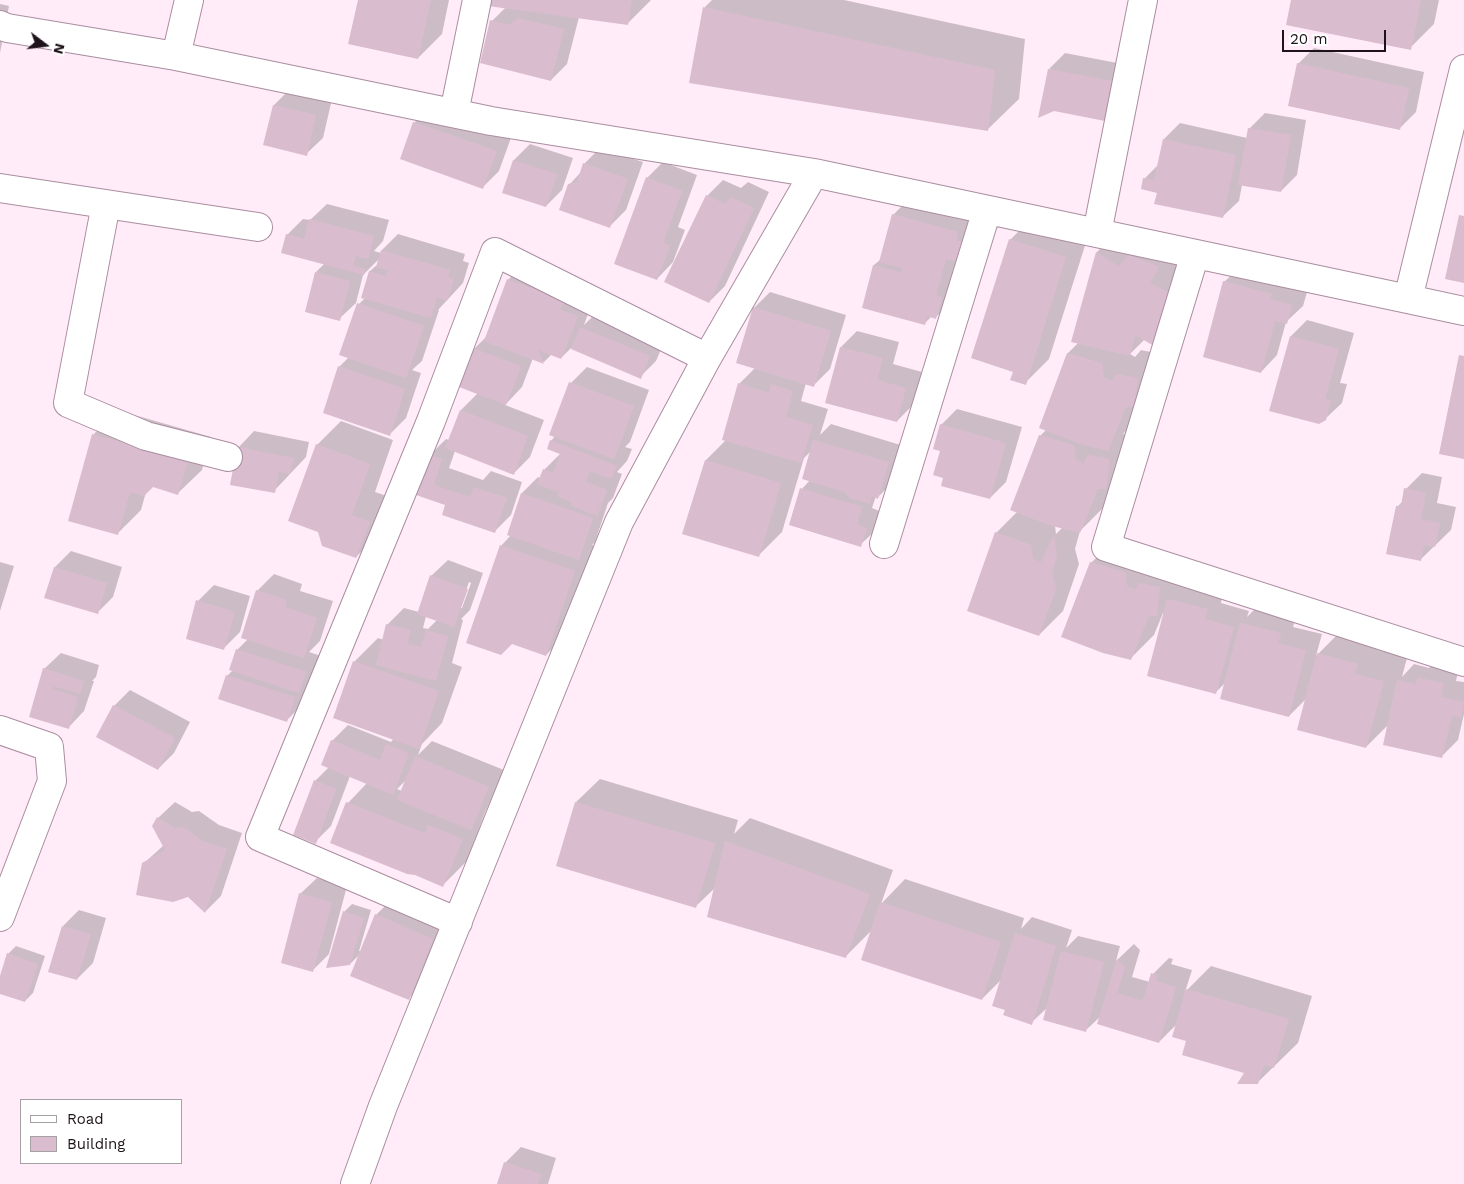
<!DOCTYPE html>
<html>
<head>
<meta charset="utf-8">
<style>
  body { margin:0 }
  #map { position:relative; width:1464px; height:1184px; overflow:hidden; background:#ffecf8; font-family:"Work Sans",sans-serif }
  canvas { display:block }
  .legend { position:absolute; left:20px; top:1099px; width:162px; height:65px; box-sizing:border-box; background:#fff; border:1px solid #a5a1a3; margin:0; padding:6px 9px; list-style:none; font-size:15px; color:#1e131a }
  .legend li { display:flex; align-items:center; gap:10px; height:25px }
  .legend b { width:25px; border:1px solid #a5a1a3 }
  .north { position:absolute; left:20px; top:20px; width:50px; height:50px; -webkit-text-stroke:4px #fff; paint-order:stroke; rotate:105deg; font-size:14px; font-weight:700; line-height:20px; text-align:center; color:#1e131a }
  .north::after { content:''; display:block; margin:auto; width:18px; height:22px; background:#1e131a; clip-path:polygon(50% 0,100% 100%,50% 72%,0 100%) }
  .scale { position:absolute; left:1282px; top:30px; width:104px; height:22px; box-sizing:border-box; border:2px solid #1e131a; border-top:0; padding-left:6px; font-size:15px; line-height:18px; white-space:nowrap; color:#1e131a; -webkit-text-stroke:4px #fff; paint-order:stroke }
</style>
</head>
<body>
<div id="map">
<canvas width="1464" height="1184"></canvas>
<ul class="legend">
<li><b style="height:6px;background:#fff"></b>Road</li>
<li><b style="height:14px;background:#dabccf"></b>Building</li>
</ul>
<div class="north">N</div>
<div class="scale">20 m</div>
</div>
<script>
const context = document.querySelector('canvas').getContext('2d');
context.lineJoin = 'round';
function fill(path, color) { context.fillStyle = color; context.fill(path, 'evenodd'); }
function stroke(path, color, width, dash) { context.strokeStyle = color; context.lineWidth = width; context.lineCap = dash ? 'butt' : 'round'; context.setLineDash(dash || []); context.stroke(path); }
const shadow = new Path2D(`
  M360,0h89l-7,34 -24,24z
  M490,0h161l-23,23 -49,-6 -12,47 -16,16 -59,-59 14,-14z
  M712,0h132l181,39 -6,60 -31,30 -298,-47 15,-75z
  M1292,0h147l-5,24 -24,24z
  M0,4l9,2 -9,47z
  M1314,48l110,24 -8,40 -16,16 -102,-64z
  M1065,53l68,13 -7,38 -77,-35z
  M290,89l42,10 -9,39 -17,16 -32,-49z
  M430,107l82,28 -13,36 -16,16 -69,-64z
  M1265,113l41,7 -9,55 -16,16 -39,-6 -3,16 -17,16 -64,-25 -14,-13 15,-15 5,-25 16,-16 67,15 2,-9z
  M530,144l43,14 -11,32 -16,16 -42,-14 10,-32z
  M600,148l43,14 -17,48 -16,16 -41,-41 12,-13 3,-8z
  M663,162l34,13 -19,52 7,3 -12,32 -16,17 -10,-101z
  M723,180l18,8 7,-6 21,10 -44,94 -16,16 -2,-106z
  M917,191l64,17 -21,85 -24,24 -4,-1 -7,7 -62,-16 11,-42 7,-6 12,-44z
  M327,204l62,16 -6,21 -9,10 7,2 1,-3 16,-16 67,20 -2,7 6,2 -6,20 -25,27h1l-17,51 -10,9 9,3 -15,45 -16,16 -51,-67 10,-10 10,-53 6,-6 -3,-1 8,-26 8,-7 2,-6 -17,17 -7,28 -17,16 -23,-47 9,-9 -38,-28 16,-16 7,1z
  M1034,216l55,17 -40,126 -24,24 -11,-12 -4,-131z
  M1120,229l75,41 -50,69 -15,15 5,3 6,-7 20,4 -29,71 -9,9 10,2 -30,72 -23,23 -5,18 4,15 -16,47 -24,24 -43,-102 22,-22 22,-75 6,-6 -6,-3 28,-74 11,-11 -6,-1 24,-89zM1055,526l8,1 -7,7z
  M524,263l69,37 -9,25 13,-13 68,28 -9,21 -16,16 -69,-29 -10,10 -9,-4 -8,8 -11,-4 -11,29 -17,18 39,15 -14,37 -16,16 -59,-22 -6,17 34,12 8,-9 31,11 -11,33 -16,16 -48,-27 -30,-10 13,-39 16,-16 3,1 12,-30 17,-17 -4,-44 13,-13 21,-56z
  M1241,266l67,23 -5,17 -17,16 -9,33 -16,17 -37,-90z
  M770,292l76,23 -16,54 -17,17 -7,-3 -5,18 27,8 -8,26 11,-11 73,22 -10,35 -16,16 -2,-1 -4,12 10,4 -5,17 -17,16 -58,-56 8,-9 1,-29 -7,7 -22,74 -24,24 -74,-23 22,-73 20,-20 13,-56 16,-16 -1,-60z
  M1307,320l47,13 -14,50 7,1 -5,19 -17,16 -34,-83z
  M857,331l42,11 -6,22 29,8 -9,33 -16,16 -56,-74z
  M587,367l62,23 -19,52 -5,5 7,2 -5,12 -10,11 5,2 -9,24 -5,5 -13,39 -3,3 6,2 -28,84 -24,24 -45,-109 10,-11 11,-42 16,-16 2,1 4,-8 17,-17 -10,-12 4,-5 16,-53z
  M957,409l65,18 -16,55 -16,16 -46,-21 -3,-52z
  M117,410l94,27 -9,33 -24,23 -25,-7 -7,6 -5,18 -24,24 -48,-14 25,-86z
  M341,421l52,19 -18,52 18,6 -13,35 -24,24 -39,-112z
  M254,431l55,11 -3,15 -32,34 -36,-43z
  M1422,473l20,4 -5,26 19,4 -5,23 -31,30 -23,-53 6,-6 3,-12z
  M1115,539l69,24 -3,24 4,-4 38,10 -2,10 28,8 -2,6 10,-10 39,10 -3,10 29,7 -6,22 26,-26 39,10 -3,10 29,8 -5,19 12,-13 15,4 6,-6 24,5 -3,14 8,1v32l-6,26 -16,16 -53,-32 -23,23 -59,-49 -18,18 -63,-34 -10,10 -53,-79 -9,22 -24,24 -39,-96z
  M71,551l51,16 -9,30 -16,16 -51,-16 9,-30z
  M448,560l35,13 -13,37 -9,9 2,1 -11,43 10,4 -20,56 -20,21 -4,11 14,-14 72,29 -20,45 -17,46 -24,24 -112,-43 17,-39 19,-20 -17,-7 -19,50 -16,16v-61l14,-14 3,-26 16,-16 43,17 3,-4 -40,-76 24,-24 6,2 4,-16 16,-16 15,4 12,-36zM469,582l2,1 -9,25h-2zM426,616l11,4 -9,9 -5,-1zM407,779l-5,12 -5,-2z
  M0,562l14,4 -14,45z
  M274,574l28,10 -2,7 33,10 -13,40 -11,11 12,4 -18,48 -16,16 -60,-44 6,-6 4,-20 11,-11 9,-48z
  M214,585l36,11 -10,36 -16,16 -26,-47z
  M61,653l38,12 -3,12 -4,4h2l-10,30 -16,17 -24,-59z
  M130,690l60,32 -16,31 -16,16 -44,-63z
  M600,779l138,41 -4,14 16,-16 143,52 -12,34 24,-25 119,39 -3,11 11,-12 40,13 -6,18 12,-12 42,10 -4,15 18,-17 6,6 -8,27 18,5 3,-8 16,-16 4,1 -2,5 21,6 -7,22 26,-26 101,30 -14,47 -41,40 -11,-11 -58,-32 -11,-16 -18,18 -58,-26 -15,14 -38,-23 -17,16 -29,-44 -20,20 -110,-69 -26,26 -130,-69 -20,19 -120,-104z
  M175,802l17,10 7,-1 20,14 23,8 -21,63 -16,16 -17,-16 -45,-32 21,-19 -10,-19 4,-8z
  M317,878l30,8 -18,68 -17,17 -12,-77z
  M392,899l57,23 -24,60 -17,17 -48,-45 -10,10 -6,-52 8,-8 19,6 -12,41h2l15,-36z
  M79,910l27,8 -13,45 -16,16 -14,-53z
  M16,946l29,10 -12,37 -8,8 -25,-9v-12l8,-26z
  M521,1147l35,11 -8,26h-50l7,-21z`);
const building = new Path2D(`
  M358,0h73l-13,59 -70,-15z
  M489,0h143l-4,25 -140,-19z
  M1291,0h130l-10,50 -125,-25z
  M703,7l292,63 -7,61 -299,-48z
  M518,18l46,11 -13,52 -71,-18 10,-43 19,5z
  M1297,63l112,25 -9,42 -112,-24z
  M1048,69l70,13 -8,40 -56,-11 -16,7z
  M273,105l43,10 -9,41 -44,-11z
  M413,122l84,29 -14,38 -83,-30z
  M1248,128l43,7 -10,57 -43,-7z
  M1163,139l73,16 -13,63 -69,-14 3,-11 -16,-4 2,-11 11,2z
  M513,160l44,14 -11,33 -44,-14z
  M583,163l45,16 -18,49 -51,-18 9,-26 9,-2z
  M646,177l36,14 -19,52 7,3 -13,34 -43,-16z
  M706,195l19,9 6,-7 23,11 -45,95 -45,-21z
  M892,214l66,18 -2,9 6,1 -5,20 -11,-3 -10,36 6,2 -6,22 -9,-3 -2,9 -63,-17 11,-43 28,7 1,-4 -23,-6z
  M1459,215l5,1v67l-19,-4z
  M309,219l65,17 -6,23 -12,-3 -3,10 13,3 -2,6 -83,-22 5,-19 18,5z
  M1009,239l57,18 -40,128 -16,-5 3,-8 -42,-14z
  M381,250l69,20 -2,7 6,2 -7,22 -10,-4 -6,21 -70,-20 8,-27 17,5 2,-5 -12,-4z
  M1096,252l22,14 11,-11 30,12 -9,16 22,11 -18,52 -19,-11 -5,21 -59,-14z
  M315,272l35,9 -10,40 -35,-9z
  M507,279l57,21 -4,10 18,6 -17,43 -23,-9 6,14 -60,-23z
  M1223,281l49,13 -2,5 22,6 -5,19 -12,-3 -14,52 -58,-16z
  M357,303l67,23 -18,52 -67,-23z
  M753,307l78,24 -17,56 -78,-24z
  M580,327l70,29 -9,23 -70,-30z
  M1290,336l49,13 -14,50 6,1 -5,20 -7,4 -50,-13z
  M840,347l43,11 -6,22 29,8 -9,34 -72,-19z
  M473,348l48,18 -15,39 -47,-18z
  M1067,353l35,10 2,14 8,4 4,-7 22,4 -4,29h-8l-18,44 -27,-7 -42,-16z
  M1459,355l5,1v103l-25,-5z
  M338,366l67,23 -15,47 -67,-23z
  M569,382l65,24 -20,53 -65,-24z
  M738,383l31,10 2,-9 22,7 -7,26 27,8 -12,38 -79,-23z
  M460,410l68,26 -14,39 -69,-27z
  M940,424l66,19 -16,56 -49,-13 2,-8 -10,-3 7,-24 -7,-2z
  M92,434l96,27 -10,34 -25,-8 -9,9 -14,-4 -12,43 -50,-14z
  M1039,435l35,10 2,14 7,5 5,-9 22,4 -4,30h-8l-18,44 -28,-7 -42,-16z
  M550,440l67,26 -6,13 -21,-8 -4,11 21,8 -10,26 -27,-11 2,-3 -15,-6 2,-4 -22,-8 6,-15 10,4 7,-19 -13,-5z
  M813,440l76,22 -11,37 -6,-3 -2,8 -20,-6 -5,-6 -43,-13z
  M316,444l54,20 -18,51 18,7 -14,36 -34,-12 -4,-14 -30,-11z
  M237,447l57,11 -4,16 -11,-2 -4,21 -45,-8z
  M429,455l13,4 -8,26 36,12 4,-10 33,11 -12,35 -53,-18 3,-10 -29,-10z
  M705,460l76,23 -22,74 -77,-23z
  M800,488l62,19 -5,17 10,4 -6,19 -72,-22z
  M1404,488l22,5 -5,26 19,4 -5,24 -11,-2 -3,16 -35,-7 10,-48h5z
  M521,493l72,25 -14,42 -72,-25z
  M995,532l36,13 2,14 8,3 13,-27 3,19 -5,20 4,15 -17,47 -72,-25z
  M500,545l75,26 -29,85 -34,-12 -11,11 -35,-12z
  M1090,562l35,10 2,14 8,4 4,-7 21,4 -3,29h-8l-18,44 -28,-7 -42,-16z
  M54,567l53,16 -9,31 -54,-16z
  M430,575l38,14 -14,38 -37,-13z
  M256,590l31,10 -2,7 32,11 -13,40 -63,-20z
  M1167,599l41,10 -3,10 29,8 -18,67 -69,-18z
  M196,600l39,12 -11,38 -38,-11z
  M1240,623l41,10 -3,10 28,7 -17,67 -69,-18z
  M386,624l25,6 -4,14 14,3 5,-17 22,6 -12,45 -60,-16z
  M236,649l70,23 -7,21 -70,-23z
  M1317,653l41,11 -3,10 29,7 -18,67 -69,-18z
  M353,661l86,30 -20,58 -86,-31z
  M43,668l41,13 -4,13 -26,-8 -1,3 25,8 -9,32 -40,-12z
  M226,675l69,22 -8,25 -69,-23z
  M1418,678l26,5 -3,14 23,5 -3,16 -9,-2 -10,42 -59,-13 14,-65 19,4z
  M113,705l62,33 -17,32 -62,-33z
  M331,740l49,20 6,-16 23,9 -16,42 -72,-30z
  M415,756l74,31 -18,43 -74,-30z
  M314,780l22,9 -20,55 -23,-9z
  M346,802l79,31 3,-8 35,14 -20,48 -28,-12 -8,-1 -77,-31z
  M575,802l140,41 -19,65 -140,-42z
  M157,817l18,11 8,-1 20,14 24,8 -22,64 -17,-16 -15,5 -37,-7 6,-32 23,-13 -13,-24z
  M725,841l145,53 -24,64 -139,-41z
  M299,893l33,9 -19,70 -32,-9z
  M880,902l121,40 -19,58 -121,-40z
  M343,911l21,7 -14,47 -24,3z
  M375,914l58,25 -24,61 -59,-24z
  M62,926l29,8 -14,46 -29,-8z
  M1015,933l41,13 -24,79 -29,-10 2,-5 -13,-4z
  M1061,951l43,11 -18,70 -43,-12z
  M7,953l31,11 -13,38 -25,-8v-18z
  M1117,959l8,8 -8,26 26,8 8,-28 6,2 -1,6 20,6 -17,56 -62,-19z
  M1186,989l103,30 -15,49 -10,-3 -6,19h-21l7,-11 -62,-18 4,-14 -14,-4z
  M504,1162l37,12 -3,10h-41z`);
const minor = new Path2D(`
  M0,25l7,3 169,28 315,65 323,52 594,126 56,-230
  M176,56l13,-56
  M454,113l23,-113
  M0,188l258,39
  M106,204l-38,199 78,33 82,21
  M1097,233l46,-233
  M1195,254l-89,293 358,115
  M1408,299l56,12
  M884,544l103,-334
  M0,730l49,17 3,34 -52,136
  M458,922l-198,-85 171,-416 64,-169 212,106
  M355,1184l28,-78 236,-584 88,-164 107,-185`);
fill(shadow, '#0003');
fill(building, '#dabccf');
stroke(minor, '#aa8da0', 30);
stroke(minor, '#fff', 28);
</script>
</body>
</html>
